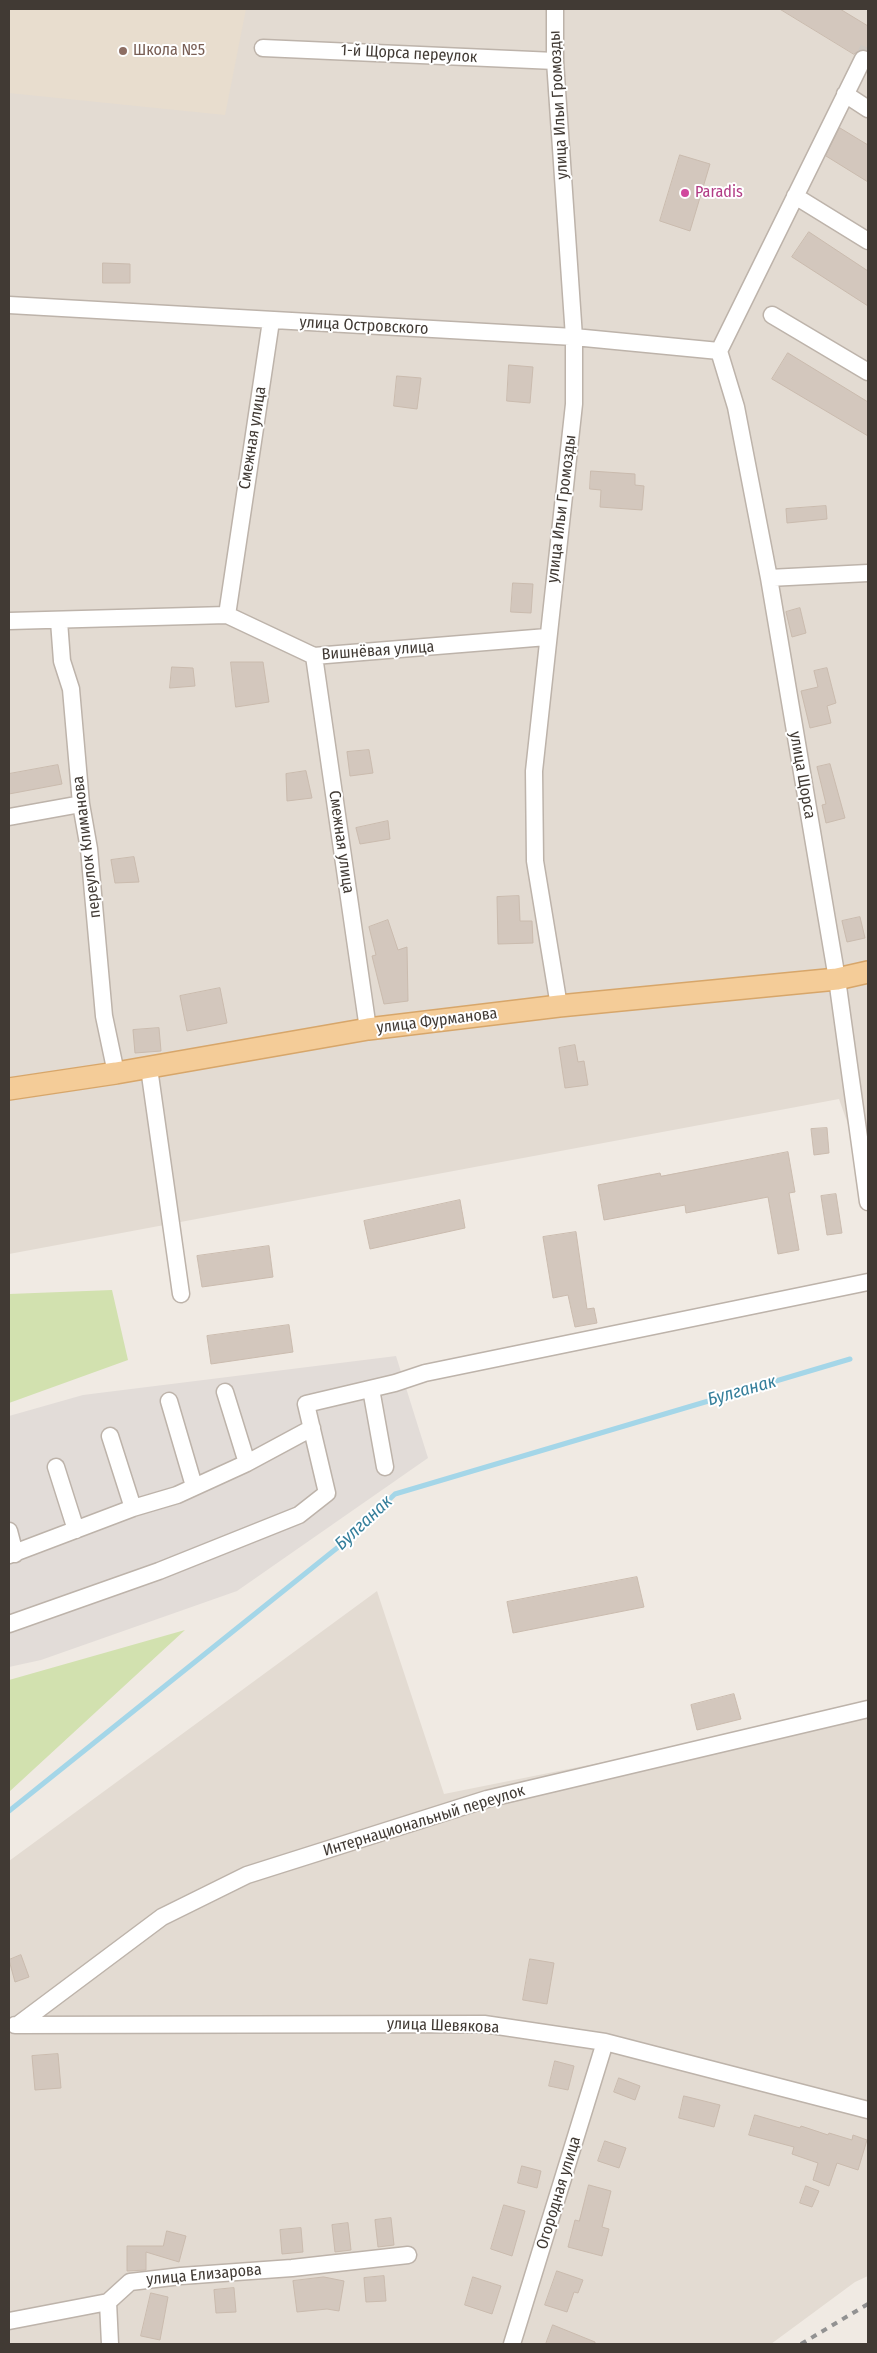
<!DOCTYPE html>
<html>
<head>
<meta charset="utf-8">
<style>
  body { margin:0 }
  #map { position:relative; width:877px; height:2353px; overflow:hidden; background:#f0eae3; font-family:"Fira Sans Condensed",sans-serif }
  canvas { display:block }
  .frame { position:absolute; inset:0; border:10px solid #413a34; pointer-events:none }
</style>
</head>
<body>
<div id="map">
<canvas width="877" height="2353"></canvas>
<div class="frame"></div>
</div>
<script>
const context = document.querySelector('canvas').getContext('2d');
context.lineJoin = 'round';
function fill(path, color) { context.fillStyle = color; context.fill(path, 'evenodd'); }
function stroke(path, color, width, dash) { context.strokeStyle = color; context.lineWidth = width; context.lineCap = dash ? 'butt' : 'round'; context.setLineDash(dash || []); context.stroke(path); }
function drawText(font, color, halo, rows, align = 'center') {
  context.font = font + ' "Fira Sans Condensed",sans-serif'; context.lineWidth = 4; context.setLineDash([]); context.textBaseline = 'middle'; context.strokeStyle = halo; context.fillStyle = color; for (const [text, x, y, turn = 0] of rows) {
    context.save(); context.translate(x, y); context.rotate((+turn || 0) * Math.PI / 180); context.textAlign = isNaN(turn) ? turn : align; if (halo) context.strokeText(text, 0, 0); context.fillText(text, 0, 0); context.restore();
  }
}
const residential = new Path2D(`
  M9,9h859v1172l-29,-82 -830,155z
  M377,1591l67,203 424,-85v567l-13,6 -84,62h-762v-483z`);
const industrial = new Path2D(`
  M396,1356l32,102 -191,133 -196,69 -32,7v-251l74,-21z`);
const education = new Path2D(`
  M9,9h237l-21,106 -216,-22z`);
const green = new Path2D(`
  M112,1290l16,70 -119,43v-109z
  M185,1630l-176,162v-112z`);
const stream = new Path2D(`
  M9,1811l333,-267 53,-50 455,-135`);
const building = new Path2D(`
  M780,9h60l28,17v25l-6,-2 -8,5z
  M840,128l28,17v37l-42,-26z
  M680,155l30,9 -20,67 -30,-10z
  M809,232l59,39v35l-76,-49z
  M103,263l27,1v19h-27z
  M788,353l80,49v34l-96,-57z
  M509,365l24,2 -3,36 -23,-2z
  M397,376l24,2 -4,31 -23,-3z
  M591,471l44,3v11l9,1 -2,24 -42,-3 1,-17 -11,-1z
  M826,506l1,13 -40,4 -1,-14z
  M513,583l20,1 -2,29 -20,-1z
  M800,608l6,25 -14,4 -6,-25z
  M231,662h32l6,40 -33,5z
  M172,667l21,1 2,18 -25,2z
  M827,668l9,35 -9,3 4,17 -21,5 -9,-37 17,-4 -4,-16z
  M369,750l4,23 -23,3 -3,-24z
  M830,764l15,54 -19,5 -4,-18 4,-1 -9,-37z
  M58,765l4,19 -53,10v-20z
  M306,771l6,27 -25,3 -1,-27z
  M388,821l2,18 -30,5 -4,-16z
  M134,857l5,25 -24,1 -4,-23z
  M519,896l1,25h12l1,22 -35,1 -1,-47z
  M860,917l5,21 -18,4 -5,-21z
  M388,920l10,30 9,-3 1,54 -24,3 -12,-48 4,-1 -7,-28z
  M220,988l7,35 -40,8 -7,-35z
  M159,1028l2,23 -26,2 -2,-23z
  M575,1045l3,17 6,-1 4,24 -23,3 -6,-40z
  M827,1128l2,25 -15,2 -3,-26z
  M788,1152l7,40 -6,1 10,57 -21,4 -10,-57 -82,16 -1,-8 -81,15 -6,-35 62,-12 1,3z
  M836,1194l6,39 -15,2 -6,-39z
  M460,1200l5,28 -95,21 -6,-28z
  M576,1232l11,77 7,-1 3,15 -22,4 -7,-32 -15,3 -10,-61z
  M269,1246l4,31 -71,10 -5,-31z
  M289,1325l4,27 -82,12 -4,-28z
  M637,1577l7,30 -131,26 -6,-31z
  M734,1694l7,25 -44,11 -6,-25z
  M21,1955l8,22 -14,5 -6,-22z
  M530,1959l24,4 -7,41 -24,-4z
  M58,2054l3,34 -26,2 -3,-34z
  M555,2061l19,5 -6,24 -19,-4z
  M619,2078l21,8 -5,14 -21,-8z
  M684,2096l36,9 -6,22 -35,-9z
  M755,2115l45,13 1,-2 27,9 1,-2 23,7 1,-5 14,5 -9,30 -21,-7 -8,23 -16,-6 5,-17 -26,-9 2,-7 -45,-12z
  M605,2141l21,7 -7,20 -21,-7z
  M522,2166l19,5 -4,17 -19,-5z
  M589,2185l22,6 -9,36 7,2 -7,27 -34,-9 7,-27 4,1z
  M806,2186l13,5 -7,16 -12,-4z
  M504,2205l21,6 -13,45 -21,-7z
  M391,2218l3,27 -16,2 -3,-27z
  M348,2223l3,27 -16,2 -3,-27z
  M301,2228l2,24 -21,2 -2,-24z
  M167,2231l19,5 -7,26 -33,-10v18l-19,1v-25h36z
  M557,2271l26,9 -5,13 -4,-1 -7,20 -22,-7z
  M384,2276l2,25 -20,1 -2,-24z
  M324,2277l20,4 -5,30 -12,-2 -30,3 -4,-31z
  M473,2277l28,9 -9,28 -27,-9z
  M234,2288l2,24 -20,1 -2,-23z
  M151,2293l17,4 -8,43 -19,-4z
  M553,2325l42,17v2h-49z`);
const minorTunnel = new Path2D(`
  M863,59l5,-11`);
const minor = new Path2D(`
  M555,9v52l19,276v67l-40,367 1,90 24,145
  M263,48l292,13
  M845,94l23,15
  M795,196l73,45
  M9,305l565,32 145,14
  M772,315l96,57
  M719,351l17,56 33,171 68,401 31,223
  M719,351l144,-292
  M769,578l99,-5
  M227,615l44,-294
  M9,621l218,-6 87,41 233,-19
  M59,621l3,40 9,28 10,115 8,45 15,167 12,57
  M314,656l54,373
  M9,817l72,-13
  M149,1068l32,226
  M371,1389l14,78
  M225,1392l22,71
  M169,1401l25,85
  M110,1436l23,72
  M56,1467l20,63
  M9,1531l6,23
  M9,1555l124,-47 44,-13 70,-32 65,-35
  M9,1624l150,-53 140,-56 28,-22 -21,-89 89,-21 30,-10 443,-91
  M19,2024l143,-107 85,-42 240,-76 381,-90
  M15,2025l469,-1 121,18 263,68
  M108,2302l2,42
  M9,2321l99,-19 22,-20 51,-6 111,-8 116,-13
  M512,2344l93,-302`);
const major = new Path2D(`
  M9,1089l107,-16 252,-44 191,-23 278,-27 31,-7`);
const rail = new Path2D(`
  M801,2344l67,-40`);
const markers = [
  [123,51,5,"#8d6e63"],
  [685,193,5,"#d1479c"]
];
const educationNames = [
  ["Школа №5",133,51]
];
const streetNames = [
  ["1-й Щорса переулок",409,54,3],
  ["улица Ильи Громозды",559,105,-93],
  ["улица Островского",364,326,3],
  ["Смежная улица",253,438,-81],
  ["улица Ильи Громозды",562,509,-83],
  ["Вишнёвая улица",378,651,-4],
  ["улица Щорса",802,775,80],
  ["Смежная улица",341,842,82],
  ["переулок Климанова",87,847,-97],
  ["улица Фурманова",437,1021,-7],
  ["Интернациональный переулок",424,1821,-17],
  ["улица Шевякова",443,2026,2],
  ["Огородная улица",559,2193,-73],
  ["улица Елизарова",204,2275,-5]
];
const hotelNames = [
  ["Paradis",695,193]
];
const waterNames = [
  ["Булганак",742,1391,-16],
  ["Булганак",364,1523,-43]
];
fill(residential, '#e3dbd2');
fill(industrial, '#e2dcd8');
fill(education, '#e8ddce');
fill(green, '#d2e1af');
stroke(stream, '#a4d6e8', 5);
fill(building, '#d3c7bd');
stroke(building, '#cabbae', 1);
stroke(minorTunnel, '#cdc7c0', 16, [16, 8]);
stroke(minor, '#bdb3aa', 19);
stroke(major, '#d7a66a', 24);
stroke(minor, '#fff', 16);
stroke(major, '#f4cc98', 21);
stroke(rail, '#929292', 4, [6, 6]);
for (const [x, y, r, color] of markers) { const dot = new Path2D(); dot.arc(x, y, r, 0, 2 * Math.PI); context.fillStyle = color; context.fill(dot); stroke(dot, '#fff', 2); }
drawText('16px', '#785e54', '#fff', educationNames, 'left');
drawText('16px', '#413a34', '#fff', streetNames);
drawText('16px', '#b23c85', '#fff', hotelNames, 'left');
drawText('italic 18px', '#367f9b', '#fff', waterNames);
</script>
</body>
</html>
